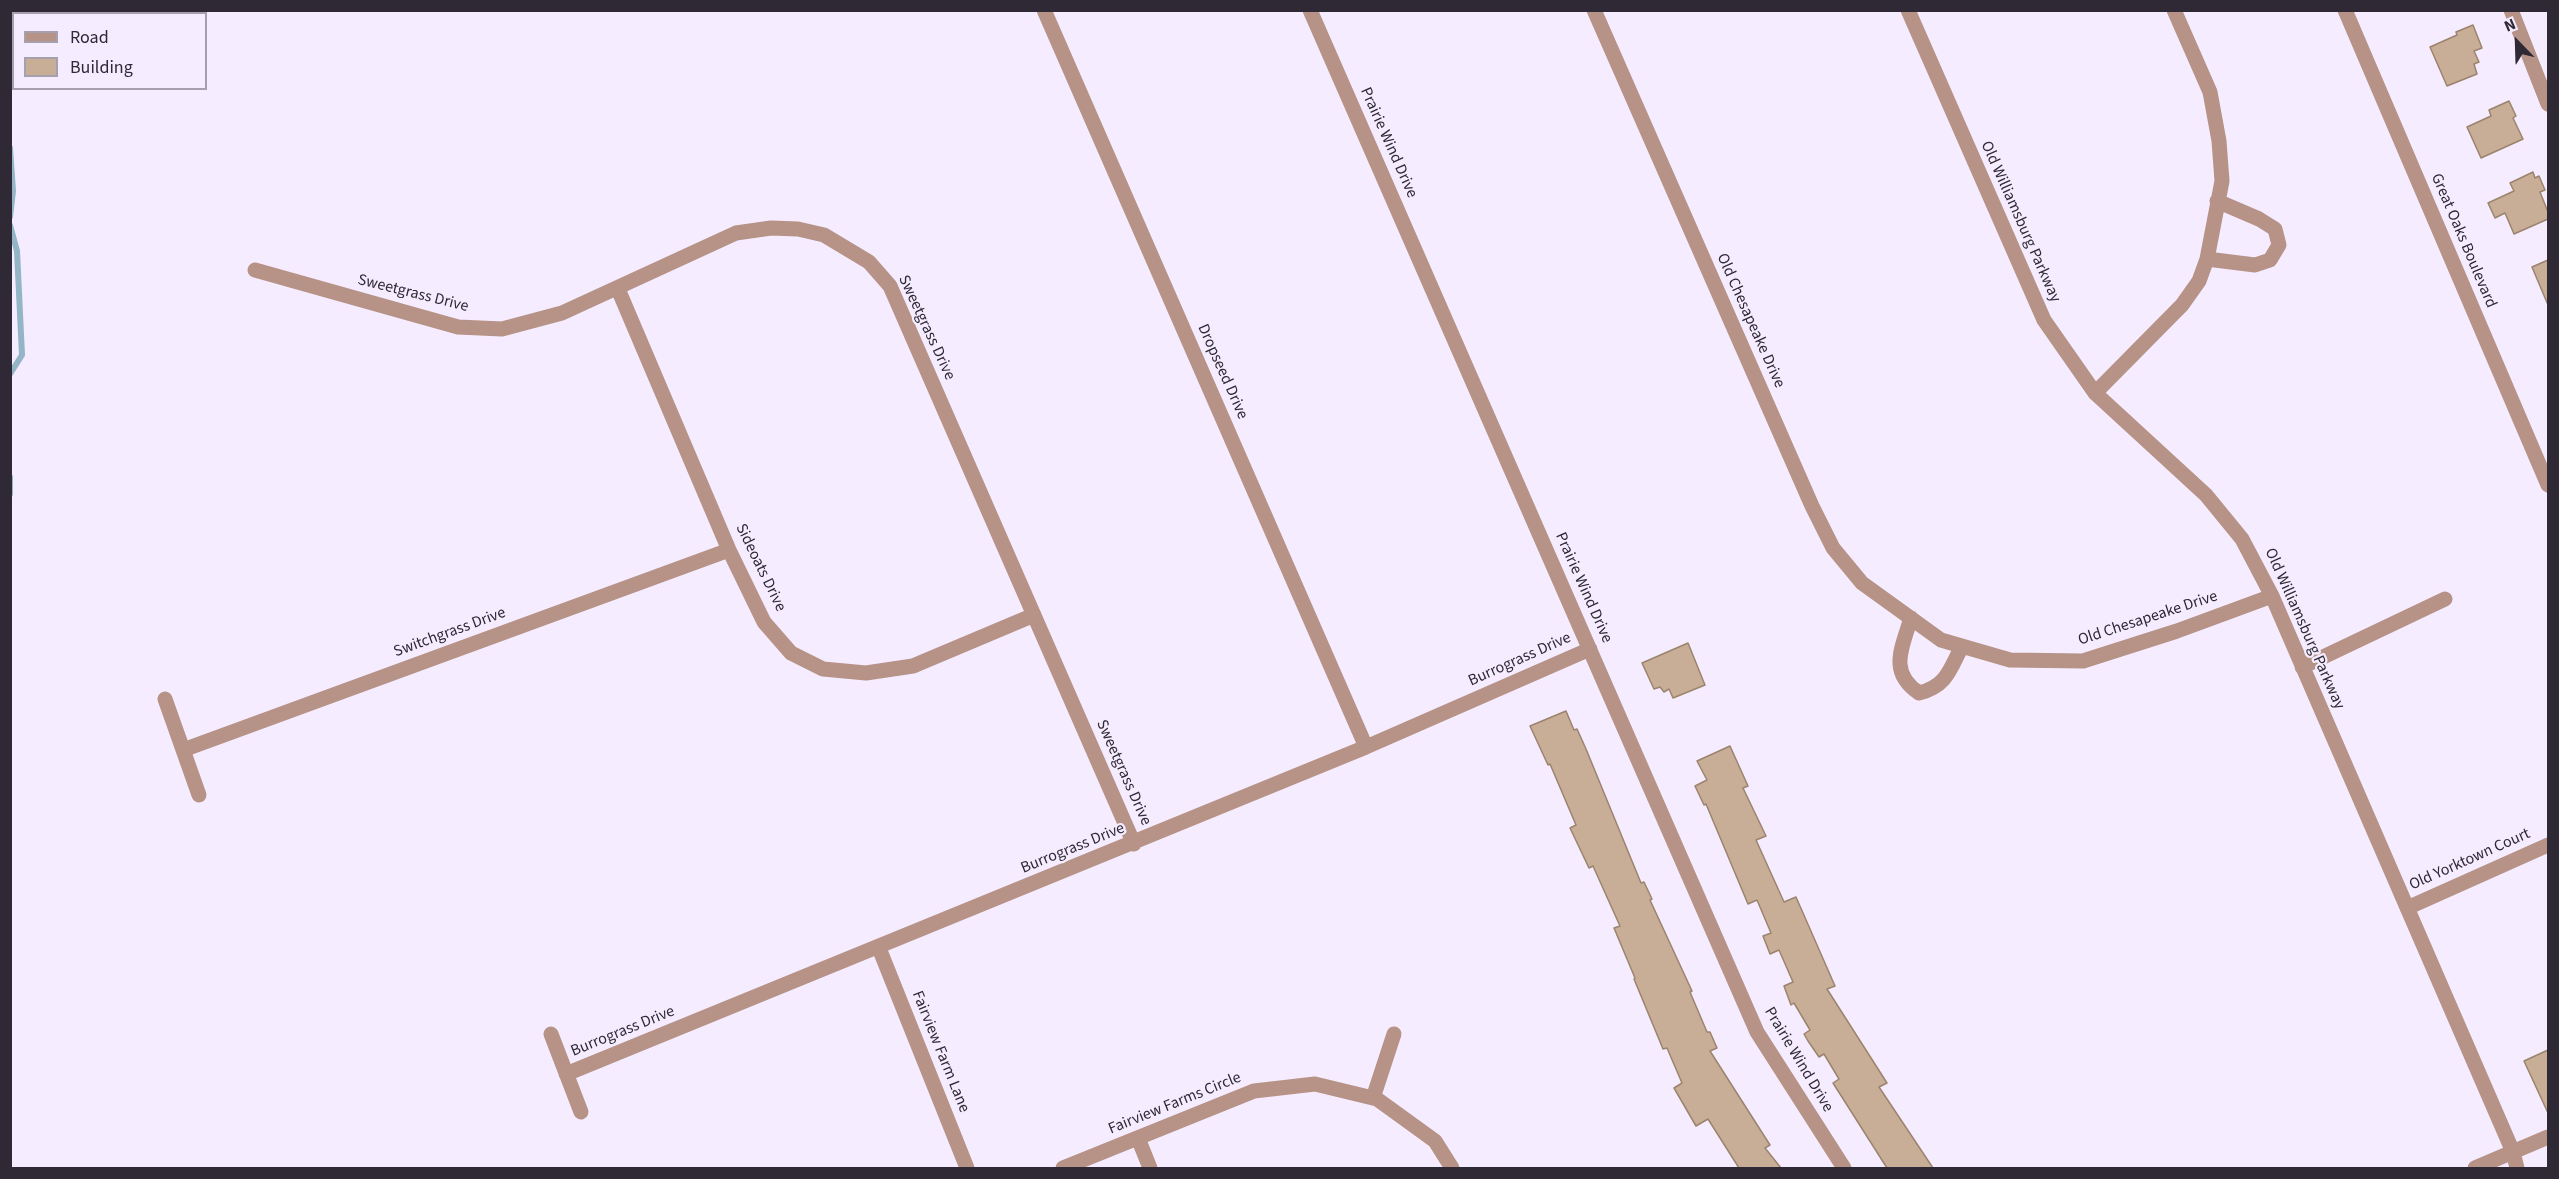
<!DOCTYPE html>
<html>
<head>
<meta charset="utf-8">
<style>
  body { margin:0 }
  #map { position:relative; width:2559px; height:1179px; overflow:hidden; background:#f5edff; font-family:"Source Sans 3",sans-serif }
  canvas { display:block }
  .frame { position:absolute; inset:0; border:12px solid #2e2934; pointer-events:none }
  .legend { position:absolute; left:12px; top:12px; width:195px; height:78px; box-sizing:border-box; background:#f5edff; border:2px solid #a59fae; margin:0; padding:8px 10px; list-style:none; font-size:18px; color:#2e2934 }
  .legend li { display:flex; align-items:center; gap:12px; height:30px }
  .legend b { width:30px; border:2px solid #a59fae }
  .north { position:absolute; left:2487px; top:12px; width:60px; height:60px; -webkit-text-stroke:4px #f5edff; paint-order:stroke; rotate:337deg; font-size:16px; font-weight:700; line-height:24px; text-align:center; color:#2e2934 }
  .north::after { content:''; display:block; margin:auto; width:21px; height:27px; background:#2e2934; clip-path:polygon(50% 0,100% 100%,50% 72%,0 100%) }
</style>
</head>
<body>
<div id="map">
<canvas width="2559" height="1179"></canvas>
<div class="frame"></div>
<ul class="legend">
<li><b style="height:8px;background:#b69287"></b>Road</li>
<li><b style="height:16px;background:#c8ae97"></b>Building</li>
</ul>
<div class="north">N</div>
</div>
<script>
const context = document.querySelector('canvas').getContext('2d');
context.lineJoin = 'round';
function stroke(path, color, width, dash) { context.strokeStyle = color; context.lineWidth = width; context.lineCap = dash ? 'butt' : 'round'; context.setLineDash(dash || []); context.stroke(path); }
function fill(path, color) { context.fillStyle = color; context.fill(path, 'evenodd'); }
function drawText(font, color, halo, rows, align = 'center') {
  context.font = font + ' "Source Sans 3",sans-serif'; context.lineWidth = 4.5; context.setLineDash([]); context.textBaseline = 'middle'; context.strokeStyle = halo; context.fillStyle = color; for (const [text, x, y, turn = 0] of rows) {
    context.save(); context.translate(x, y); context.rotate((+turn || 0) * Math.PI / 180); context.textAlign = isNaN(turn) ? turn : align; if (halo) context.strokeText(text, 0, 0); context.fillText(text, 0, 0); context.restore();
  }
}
const stream = new Path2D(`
  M10,148l3,43 -3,26
  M10,225l7,26 5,104 -12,19
  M10,477v17`);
const building = new Path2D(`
  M2473,25l9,23 -8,3 5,11 -5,2 3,10 -30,12 -17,-39 27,-12 -1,-3z
  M2509,101l7,15 -3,2 10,21 -42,19 -14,-31 24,-11 -2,-6z
  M2533,172l2,6 4,-2 6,14 -5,2 8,20v7l-34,15 -9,-21 -10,5 -7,-15 26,-12 -4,-8z
  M2548,260v45l-16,-38z
  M1688,643l17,42 -32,13 -4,-9 -5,3 -4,-5 -6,2 -12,-26z
  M1566,711l8,19 3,-1 9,20 55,134 3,-1 8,17 -2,1 42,91 -2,1 17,40h3l7,16 -7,3 60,94 -5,3 16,20h-42l-31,-49 -12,7 -22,-38 8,-5 -15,-35 -4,1 -29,-70 1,-1 -21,-50 6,-2 -27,-60 -4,2 -19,-40 6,-3 -26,-61 -2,1 -18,-39z
  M1730,746l18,40 -5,2 23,48 -10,4 28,62 12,-5 39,89 -8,3 60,94 -8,4 54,81h-46l-54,-85 6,-4 -15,-25 -5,3 -11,-16 -4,-7 6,-4 -16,-27 -3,2 -7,-19 9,-4 -14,-32 -9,4 -7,-18 8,-3 -14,-33 -9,4 -42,-100 -2,1 -9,-19 12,-6 -10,-19z
  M2548,1050v63l-24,-52z`);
const minor = new Path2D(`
  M1044,10l322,737
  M1310,10l447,1022 87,136
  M1594,10l218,496 21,42 29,35 79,57 69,20 73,1 94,-30 95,-35
  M1908,10l136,310 51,73 111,102 36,44 30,57 241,556 4,16
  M2345,10l203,475
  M2511,10l37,94
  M2207,259l48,6 15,-5 9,-15 -4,-16 -16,-10 -42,-18
  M255,270l203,57 44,2 60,-16 174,-80 35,-5 27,1 26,6 45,27 21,24 244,558
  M618,289l111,261 35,72 27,31 32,16 43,4 47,-7 121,-51
  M2095,393l87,-88 17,-24 8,-22 15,-78 -3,-40 -9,-49 -36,-82
  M1911,618c-9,30 -23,54 8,75 28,-7 31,-24 43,-47
  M2302,667l143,-68
  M165,699l34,96
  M183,750l546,-200
  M2407,908l141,-63
  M879,948l88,220
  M551,1034l30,78
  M566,1074l800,-327 224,-98
  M1373,1098l21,-64
  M1138,1138l12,30
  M1063,1168l191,-77 61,-7 62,15 58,42 17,27
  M2475,1168l73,-31`);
const streetNames = [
  ["Prairie Wind Drive",1388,143,66],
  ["Old Williamsburg Parkway",2020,222,66],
  ["Great Oaks Boulevard",2463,241,67],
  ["Sweetgrass Drive",413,294,14],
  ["Old Chesapeake Drive",1750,321,66],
  ["Sweetgrass Drive",926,328,65],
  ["Dropseed Drive",1222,372,66],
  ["Sideoats Drive",760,568,64],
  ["Prairie Wind Drive",1583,588,66],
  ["Old Chesapeake Drive",2148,619,-18],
  ["Old Williamsburg Parkway",2304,629,66],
  ["Switchgrass Drive",450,633,-20],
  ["Burrograss Drive",1520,660,-24],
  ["Sweetgrass Drive",1123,773,66],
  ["Burrograss Drive",1073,849,-22],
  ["Old Yorktown Court",2470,860,-24],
  ["Burrograss Drive",623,1032,-22],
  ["Fairview Farm Lane",940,1052,68],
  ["Prairie Wind Drive",1798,1060,59],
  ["Fairview Farms Circle",1175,1104,-22]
];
stroke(stream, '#94b5c6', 6);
fill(building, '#c8ae97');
stroke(building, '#9b836e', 1.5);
stroke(minor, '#b69287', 15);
drawText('16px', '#2e2934', '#f5edff', streetNames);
</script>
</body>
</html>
